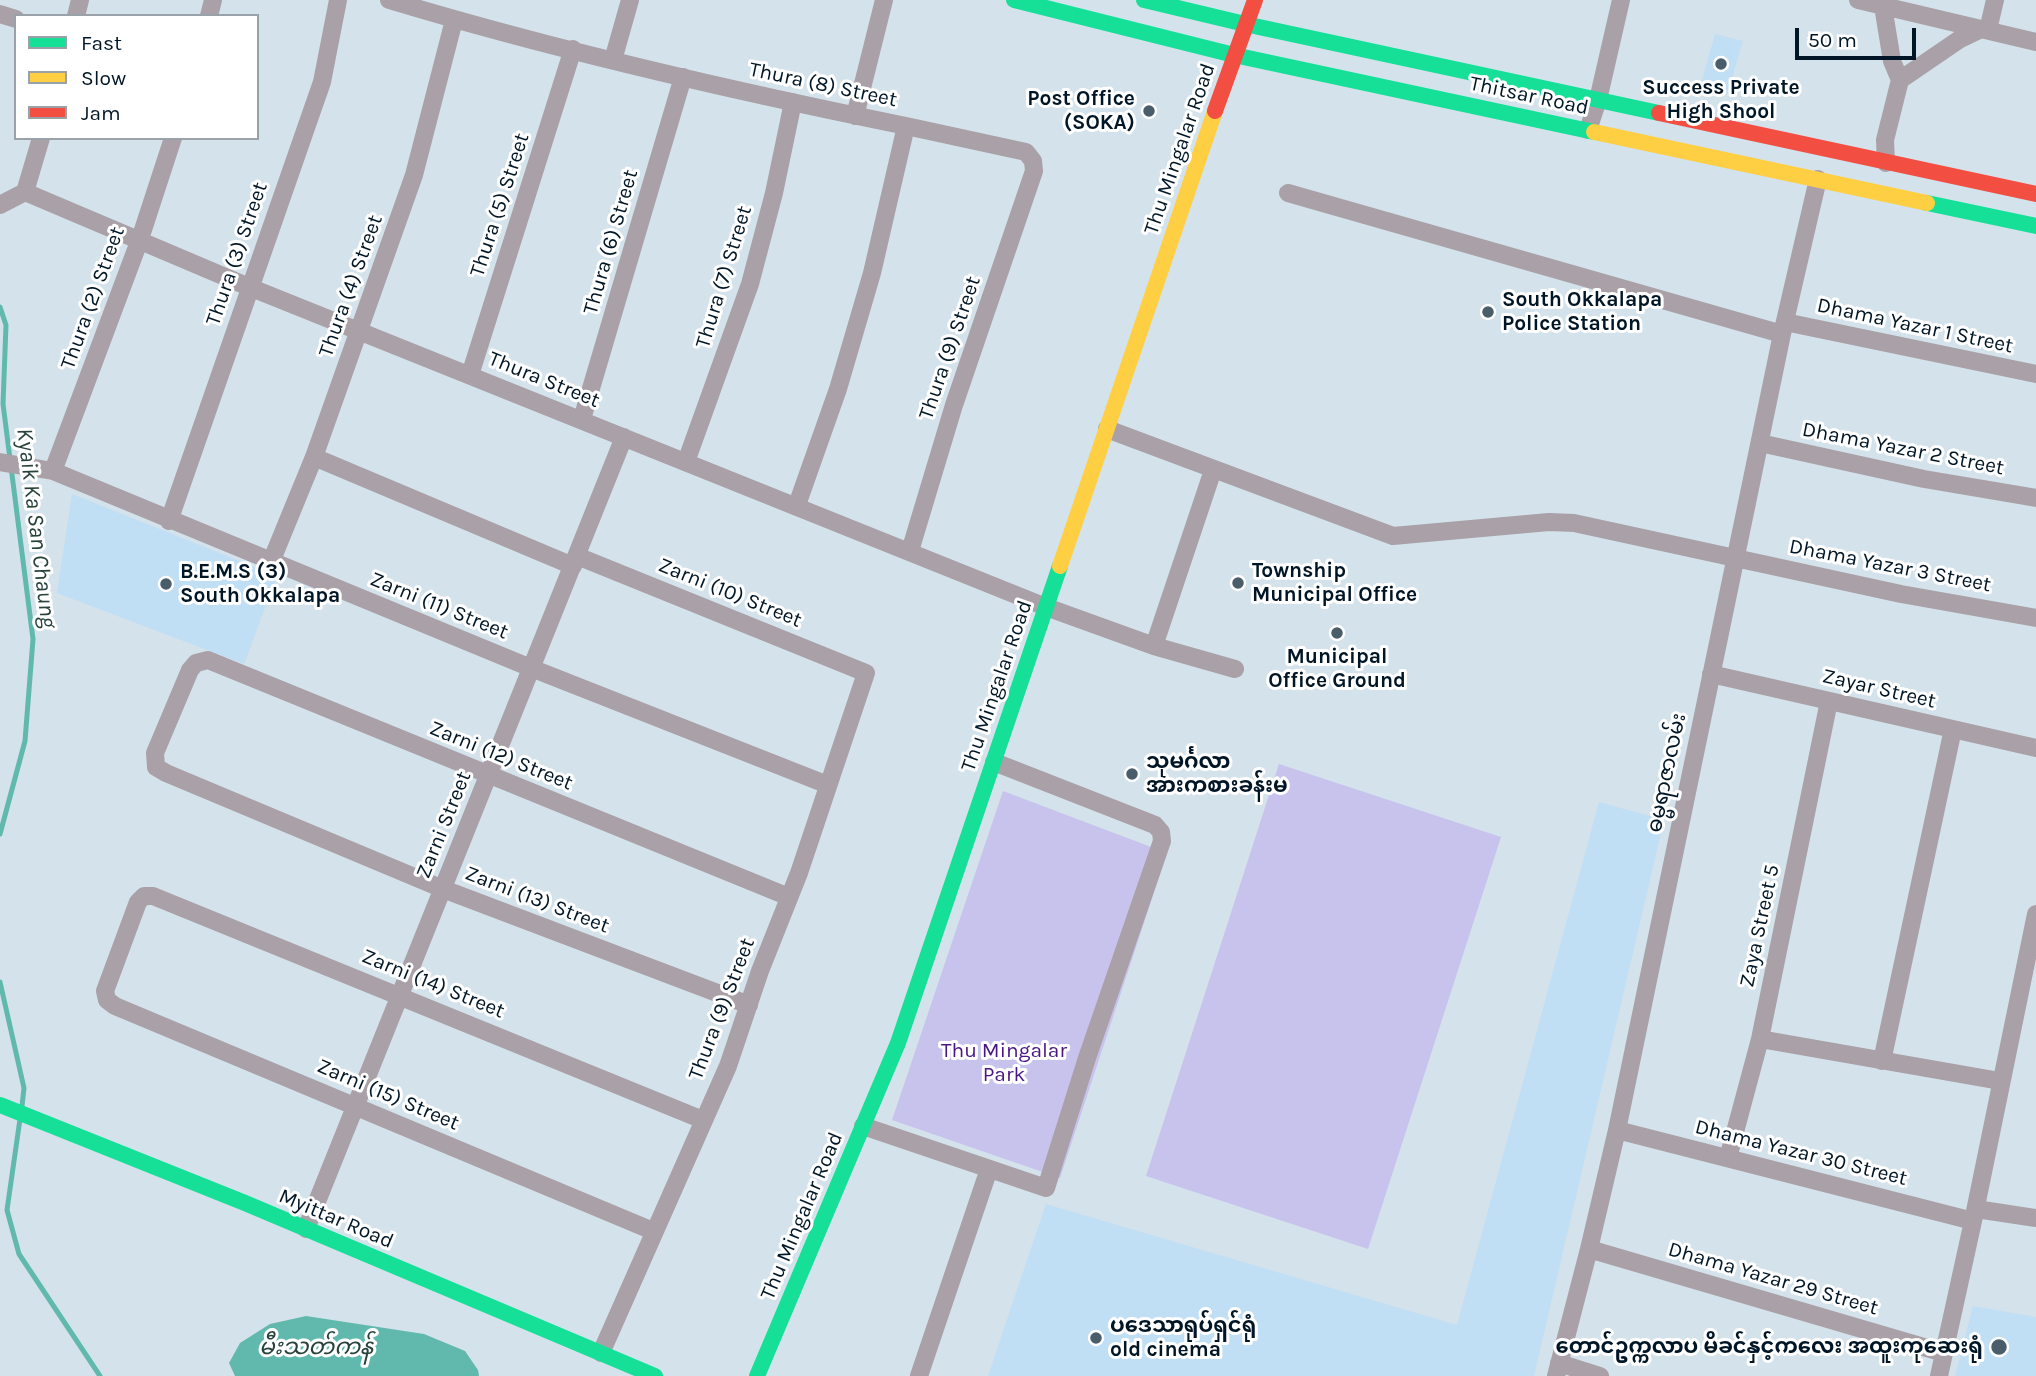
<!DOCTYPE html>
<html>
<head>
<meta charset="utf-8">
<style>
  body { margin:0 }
  #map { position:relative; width:2036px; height:1376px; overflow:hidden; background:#d4e2ec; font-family:Karla,sans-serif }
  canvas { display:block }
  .legend { position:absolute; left:14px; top:14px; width:245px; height:126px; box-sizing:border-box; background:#fff; border:2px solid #99a2a8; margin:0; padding:9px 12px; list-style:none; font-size:21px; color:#001626 }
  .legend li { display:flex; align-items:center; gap:14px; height:35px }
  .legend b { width:35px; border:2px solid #99a2a8 }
  .scale { position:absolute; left:1795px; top:28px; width:121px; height:32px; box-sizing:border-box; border:4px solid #001626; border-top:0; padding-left:9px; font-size:21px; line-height:24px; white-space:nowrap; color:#001626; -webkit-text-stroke:5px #fff; paint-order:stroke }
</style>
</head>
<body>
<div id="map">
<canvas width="2036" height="1376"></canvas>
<ul class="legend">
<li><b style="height:9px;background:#16e098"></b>Fast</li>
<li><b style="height:9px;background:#ffcf43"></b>Slow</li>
<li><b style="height:9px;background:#f24e42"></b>Jam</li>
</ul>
<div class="scale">50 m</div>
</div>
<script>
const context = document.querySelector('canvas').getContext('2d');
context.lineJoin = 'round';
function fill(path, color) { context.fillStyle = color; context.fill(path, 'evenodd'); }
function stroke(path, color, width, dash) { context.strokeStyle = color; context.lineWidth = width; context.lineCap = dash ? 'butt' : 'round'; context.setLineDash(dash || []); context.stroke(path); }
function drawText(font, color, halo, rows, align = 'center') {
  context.font = font + ' Karla,"Noto Sans Myanmar",sans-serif'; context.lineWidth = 6; context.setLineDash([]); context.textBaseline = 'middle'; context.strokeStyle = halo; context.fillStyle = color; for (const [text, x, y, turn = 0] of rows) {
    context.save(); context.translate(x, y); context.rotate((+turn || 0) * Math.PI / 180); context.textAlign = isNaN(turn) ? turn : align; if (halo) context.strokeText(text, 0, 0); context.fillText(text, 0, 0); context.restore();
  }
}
const built = new Path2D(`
  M1715,34l28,7 -16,53 -27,-7z
  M72,494l205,82 -33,88 -187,-71z
  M1599,802l65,18 -130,556h-546l58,-172 411,121z
  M1973,1306l63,11v59h-81z`);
const green = new Path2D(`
  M1279,764l222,73 -133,412 -222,-73z
  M1003,791l164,62 -107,325 -168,-58z`);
const water = new Path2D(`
  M306,1316l118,18 41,17 13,19 1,6h-244l-6,-13 11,-20 30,-19z`);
const stream = new Path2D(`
  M0,307l6,18 -3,79 30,235 -8,102 -25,93
  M0,982l24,106 -2,18
  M20,1119l-13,91 12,44 81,122`);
const street = new Path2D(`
  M389,0c169,51 344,91 517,126l-34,147 -34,116 -41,116
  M1858,0l178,42
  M1883,6l9,55 8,19
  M0,14l16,5
  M76,16l4,-16
  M209,16l4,-16
  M1988,30l7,-30
  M613,60l17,-60
  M855,116l29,-116
  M906,126l120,26 7,9 1,10 -80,234 -44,146
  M1588,130l10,-30 23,-100
  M1886,163l-1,-23 15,-60 60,-41 21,-10
  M25,192l16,-54
  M1288,193l494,141
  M0,205l25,-13 224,95 797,320 108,39 81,23
  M1785,322l251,52
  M470,375l103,-326
  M582,419l101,-342
  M1107,429l286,107 156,-14 25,1 327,71 135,24
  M1760,443l164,36 112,19
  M314,457l259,109
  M0,462l53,9 478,197 297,117
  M686,462l64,-178 24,-91 19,-91
  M53,471l87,-232 33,-101
  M169,521l153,-439 16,-82
  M577,556l289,117 -67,200 -39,98 -32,95 -127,287
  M271,562l43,-105 100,-282 40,-155
  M1154,646l59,-176
  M1711,674l325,74
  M749,1005l-306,-116 -277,-116 -10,-6 -1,-14 35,-83 6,-7 12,-3 581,237
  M1760,1039l240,42
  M1882,1061l71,-332
  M863,1126l183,62 41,-130 75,-217 -1,-9 -6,-7 -161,-63
  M1617,1130l356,91
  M1728,1158l32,-119 69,-338
  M1976,1209l60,9
  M306,1229l318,-792
  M653,1231l-538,-225 -8,-6 -2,-9 33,-89 6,-6h9l550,224
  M1589,1249l355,104
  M1559,1363l41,13
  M919,1376l70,-207
  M1556,1376l33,-127 28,-119 165,-796 36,-155
  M1939,1376l34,-155 63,-307`);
const fast = new Path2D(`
  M1014,0l220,55 360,77
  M1144,0l101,24 414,89
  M1927,203l109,23
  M0,1105l245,98 410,173
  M757,1376l141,-333 162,-477`);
const slow = new Path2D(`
  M1594,132l333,71
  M1060,566l155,-455`);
const jam = new Path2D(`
  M1215,111l40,-111
  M1659,113l377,81`);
const markers = [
  [1721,64,7,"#4a5d6b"],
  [1149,111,7,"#4a5d6b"],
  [1488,312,7,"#4a5d6b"],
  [1238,583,7,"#4a5d6b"],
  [166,584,7,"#4a5d6b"],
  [1337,633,7,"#4a5d6b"],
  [1132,774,7,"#4a5d6b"],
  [1096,1338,7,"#4a5d6b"],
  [1999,1347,9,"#4a5d6b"]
];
const streetNames = [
  ["Thura (8) Street",823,85,12],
  ["Thitsar Road",1529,96,12],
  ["Thu Mingalar Road",1180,149,-71],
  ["Thura (5) Street",500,205,-72],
  ["Thura (6) Street",611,242,-74],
  ["Thura (3) Street",237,254,-71],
  ["Thura (7) Street",724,277,-73],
  ["Thura (4) Street",351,286,-70],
  ["Thura (2) Street",93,298,-70],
  ["Dhama Yazar 1 Street",1915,326,12],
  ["Thura (9) Street",950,348,-71],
  ["Thura Street",544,380,22],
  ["Dhama Yazar 2 Street",1903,449,11],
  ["Dhama Yazar 3 Street",1890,566,11],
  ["Zarni (10) Street",730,593,22],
  ["Zarni (11) Street",439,606,22],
  ["Thu Mingalar Road",997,686,-71],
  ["Zayar Street",1879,689,13],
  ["Zarni (12) Street",501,756,22],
  ["ဓမ္မရာဇာလမ်း",1667,773,-78],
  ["Zarni Street",444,825,-68],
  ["Zarni (13) Street",537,900,21],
  ["Zaya Street 5",1760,926,-78],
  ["Zarni (14) Street",433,984,22],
  ["Thura (9) Street",722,1009,-69],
  ["Zarni (15) Street",388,1095,23],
  ["Dhama Yazar 30 Street",1801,1153,14],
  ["Thu Mingalar Road",802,1216,-67],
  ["Myittar Road",336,1219,23],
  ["Dhama Yazar 29 Street",1773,1279,16]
];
const poiNames = [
  ["Success Private",1721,88,"center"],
  ["High Shool",1721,112,"center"],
  ["Post Office",1135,99,"right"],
  ["(SOKA)",1135,123,"right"],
  ["South Okkalapa",1502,300],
  ["Police Station",1502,324],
  ["Township",1252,571],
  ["Municipal Office",1252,595],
  ["B.E.M.S (3)",180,572],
  ["South Okkalapa",180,596],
  ["Municipal",1337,657,"center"],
  ["Office Ground",1337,681,"center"],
  ["သုမင်္ဂလာ",1146,762],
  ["အားကစားခန်းမ",1146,786],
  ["ပဒေသာရုပ်ရှင်ရုံ",1110,1326],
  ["old cinema",1110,1350],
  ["တောင်ဥက္ကလာပ မိခင်နှင့်ကလေး အထူးကုဆေးရုံ",1983,1347,"right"]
];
const parkNames = [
  ["Thu Mingalar",1004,1051],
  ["Park",1004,1075]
];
const waterNames = [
  ["Kyaik Ka San Chaung",36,528,83],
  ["မီးသတ်ကန်",316,1347]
];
fill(built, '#c0def4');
fill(green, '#c8c3ed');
fill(water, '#61b9ad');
stroke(stream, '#61b9ad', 5);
stroke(street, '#a9a1a7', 18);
stroke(fast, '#16e098', 16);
stroke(slow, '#ffcf43', 16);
stroke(jam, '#f24e42', 16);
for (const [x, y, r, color] of markers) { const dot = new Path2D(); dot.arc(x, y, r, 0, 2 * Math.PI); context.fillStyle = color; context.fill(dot); stroke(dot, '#fff', 2.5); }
drawText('21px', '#001626', '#fff', streetNames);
drawText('bold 21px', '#001626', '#fff', poiNames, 'left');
drawText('21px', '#481582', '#fff', parkNames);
drawText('italic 23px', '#27413b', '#fff', waterNames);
</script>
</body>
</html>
